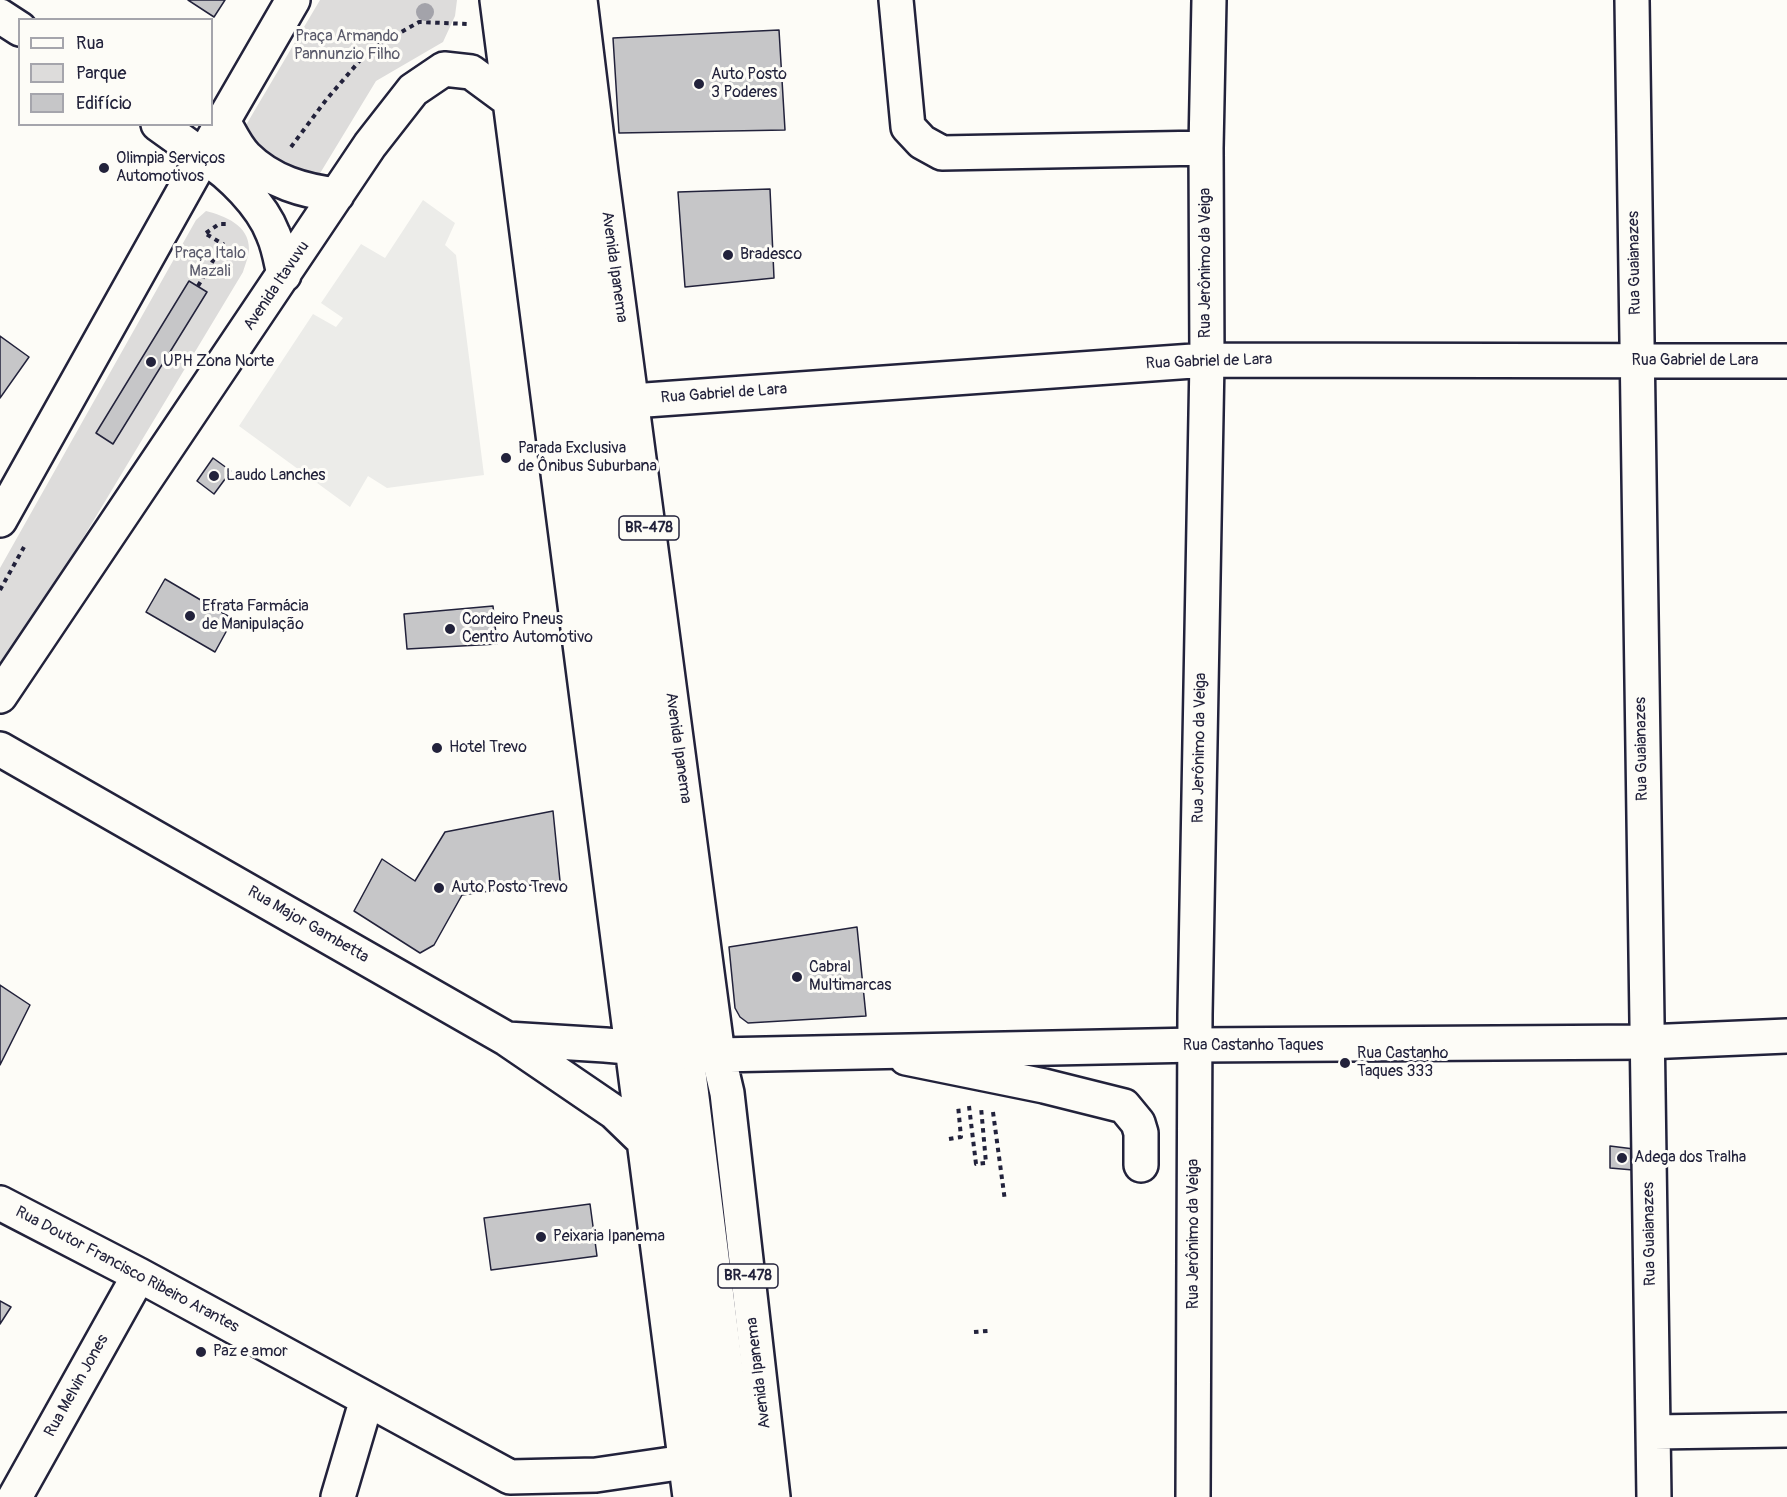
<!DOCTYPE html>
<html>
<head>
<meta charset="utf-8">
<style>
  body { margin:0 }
  #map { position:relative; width:1787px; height:1497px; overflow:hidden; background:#fdfcf7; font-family:Pangolin,sans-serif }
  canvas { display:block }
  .legend { position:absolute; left:18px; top:18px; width:195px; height:108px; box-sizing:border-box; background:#fdfcf7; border:2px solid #a5a5ac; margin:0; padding:8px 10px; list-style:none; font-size:18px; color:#22223b }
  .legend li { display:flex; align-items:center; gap:12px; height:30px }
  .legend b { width:30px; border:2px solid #a5a5ac }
</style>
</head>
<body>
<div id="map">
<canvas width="1787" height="1497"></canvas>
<ul class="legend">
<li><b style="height:8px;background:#fdfcf7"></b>Rua</li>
<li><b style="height:16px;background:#dddcdb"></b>Parque</li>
<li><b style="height:16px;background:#c6c6c8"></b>Edifício</li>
</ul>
</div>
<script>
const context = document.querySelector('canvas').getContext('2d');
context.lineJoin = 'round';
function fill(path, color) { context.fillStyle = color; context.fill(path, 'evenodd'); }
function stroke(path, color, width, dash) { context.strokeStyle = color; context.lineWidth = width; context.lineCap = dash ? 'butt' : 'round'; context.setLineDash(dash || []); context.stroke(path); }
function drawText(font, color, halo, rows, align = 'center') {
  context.font = font + ' Pangolin,sans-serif'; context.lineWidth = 6; context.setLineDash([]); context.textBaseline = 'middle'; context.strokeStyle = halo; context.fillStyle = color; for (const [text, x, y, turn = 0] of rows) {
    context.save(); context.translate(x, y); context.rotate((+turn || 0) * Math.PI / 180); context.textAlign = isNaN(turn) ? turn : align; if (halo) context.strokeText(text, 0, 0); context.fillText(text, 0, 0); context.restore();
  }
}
const built = new Path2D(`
  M423,200l32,23 -10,22 11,10 28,220 -97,13 -19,-12 -18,31 -111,-81 74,-112 23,13 7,-9 -22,-15 40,-59 24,14z`);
const green = new Path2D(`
  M320,0h137l-2,16 -12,26 -67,39 -57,94 -20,-1 -14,-5 -32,-27 -7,-17z
  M206,211c19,5 43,14 43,38 0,7 -4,16 -6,23l-243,404v-108l196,-348z`);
const building = new Path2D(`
  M188,0h37l-11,17z
  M779,30l6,100 -166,3 -6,-95z
  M770,189l4,89 -89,9 -7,-95z
  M189,281l18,11 -94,152 -17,-11z
  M0,336l29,21 -29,41z
  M213,458l18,13 -17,23 -17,-13z
  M165,579l68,40 -18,33 -69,-40z
  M493,606l4,38 -90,5 -3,-35z
  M553,811l7,70 -98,14 -28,50 -14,8 -66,-42 28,-52 33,22 30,-49z
  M857,927l9,89 -118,7 -8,-6 -5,-9 -6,-61z
  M0,985l30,20 -30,60z
  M1610,1146l24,3 -1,21 -23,-2z
  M590,1204l7,52 -106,14 -7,-52z
  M0,1301l11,6 -11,17z`);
const path = new Path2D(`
  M291,147l35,-47 42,-49 51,-29 48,2
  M206,233l13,-9h8
  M198,286l25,-42 -17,-10
  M0,590l24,-43
  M969,1106l7,58 10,-1 -5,-56
  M993,1112l12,89
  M949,1139l12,-2 -3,-32
  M974,1332l14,-1`);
const minor = new Path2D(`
  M525,0l189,1497
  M555,0l187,1497
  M896,0l12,127 14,15 20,11 264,-5
  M1632,0l22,1497
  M0,16l20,13
  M158,124l46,33
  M632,401l575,-41 580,1
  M906,1058l138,28 80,20 14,17 3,10v32
  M0,1203l139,72 371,202 86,-2 89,-13
  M1654,1432l133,-2
  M15,1497l124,-222
  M338,1497l29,-98
  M1193,1497l2,-483 12,-654 -1,-212 3,-148`);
const major = new Path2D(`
  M497,0l193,1497
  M580,0l21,172 117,883 9,38 46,404
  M223,121c7,12 13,26 23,36 25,25 58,34 91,38
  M204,157c26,16 58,48 69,77 6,13 8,28 11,41
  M0,520l223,-399 70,-121
  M0,696l370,-551 43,-55 31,-21 27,3 38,28
  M0,749l507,290 107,73 31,30
  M507,1039l98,6 113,10 478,-10 450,-3 141,-6`);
const trees = [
  [425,12]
];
const markers = [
  [699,84,6,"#22223b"],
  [104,168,6,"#22223b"],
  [728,255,6,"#22223b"],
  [151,362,6,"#22223b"],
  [506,458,6,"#22223b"],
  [214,476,6,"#22223b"],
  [190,616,6,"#22223b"],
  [450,629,6,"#22223b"],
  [437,748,6,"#22223b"],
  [439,888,6,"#22223b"],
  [797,977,6,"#22223b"],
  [1345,1063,6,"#22223b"],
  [1622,1158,6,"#22223b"],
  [541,1237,6,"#22223b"],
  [201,1352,6,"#22223b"]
];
const shields = [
  [649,528,60],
  [748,1276,60]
];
const shieldNames = [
  ["BR-478",649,528],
  ["BR-478",748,1276]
];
const parkNames = [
  ["Praça Armando",347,37],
  ["Pannunzio Filho",347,55],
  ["Praça Italo",210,254],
  ["Mazali",210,272]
];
const poiNames = [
  ["Auto Posto",711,75],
  ["3 Poderes",711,93],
  ["Olimpia Serviços",116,159],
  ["Automotivos",116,177],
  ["Bradesco",740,255],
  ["UPH Zona Norte",163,362],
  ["Parada Exclusiva",518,449],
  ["de Ônibus Suburbana",518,467],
  ["Laudo Lanches",226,476],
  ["Efrata Farmácia",202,607],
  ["de Manipulação",202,625],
  ["Cordeiro Pneus",462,620],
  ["Centro Automotivo",462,638],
  ["Hotel Trevo",449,748],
  ["Auto Posto Trevo",451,888],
  ["Cabral",809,968],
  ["Multimarcas",809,986],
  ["Rua Castanho",1357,1054],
  ["Taques 333",1357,1072],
  ["Adega dos Tralha",1634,1158],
  ["Peixaria Ipanema",553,1237],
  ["Paz e amor",213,1352]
];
const streetNames = [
  ["Rua Jerônimo da Veiga",1206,263,-90],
  ["Rua Guaianazes",1635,263,-91],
  ["Avenida Ipanema",614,267,82],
  ["Avenida Itavuvu",277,286,-56],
  ["Rua Gabriel de Lara",1695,361],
  ["Rua Gabriel de Lara",1209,362,-2],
  ["Rua Gabriel de Lara",724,394,-4],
  ["Avenida Ipanema",678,748,82],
  ["Rua Jerônimo da Veiga",1200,748,-89],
  ["Rua Guaianazes",1642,749,-91],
  ["Rua Major Gambetta",308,925,30],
  ["Rua Castanho Taques",1253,1046],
  ["Rua Jerônimo da Veiga",1194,1234,-90],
  ["Rua Guaianazes",1650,1234,-91],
  ["Rua Doutor Francisco Ribeiro Arantes",127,1270,28],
  ["Avenida Ipanema",759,1373,-97],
  ["Rua Melvin Jones",77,1386,-61]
];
fill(built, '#ecece9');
fill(green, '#dddcdb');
fill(building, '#c6c6c8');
stroke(building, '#22223b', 1.5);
stroke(minor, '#22223b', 38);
stroke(major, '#22223b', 38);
stroke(path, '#22223b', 4, [4.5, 4.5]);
stroke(minor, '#fdfcf7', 33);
stroke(major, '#fdfcf7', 33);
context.fillStyle = '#a3a3aa';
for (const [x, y] of trees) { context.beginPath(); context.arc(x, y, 9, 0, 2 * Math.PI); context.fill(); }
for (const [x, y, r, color] of markers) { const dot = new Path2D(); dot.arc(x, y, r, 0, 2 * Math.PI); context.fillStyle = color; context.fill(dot); stroke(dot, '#fdfcf7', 2); }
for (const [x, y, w] of shields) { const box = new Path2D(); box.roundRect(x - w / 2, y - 12, w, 24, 4.5); context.fillStyle = '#fdfcf7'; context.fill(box); stroke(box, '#22223b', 1.5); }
drawText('bold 15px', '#22223b', null, shieldNames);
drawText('16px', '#5a5a6b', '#fdfcf7', parkNames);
drawText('16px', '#22223b', '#fdfcf7', poiNames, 'left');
drawText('16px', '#22223b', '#fdfcf7', streetNames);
</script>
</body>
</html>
